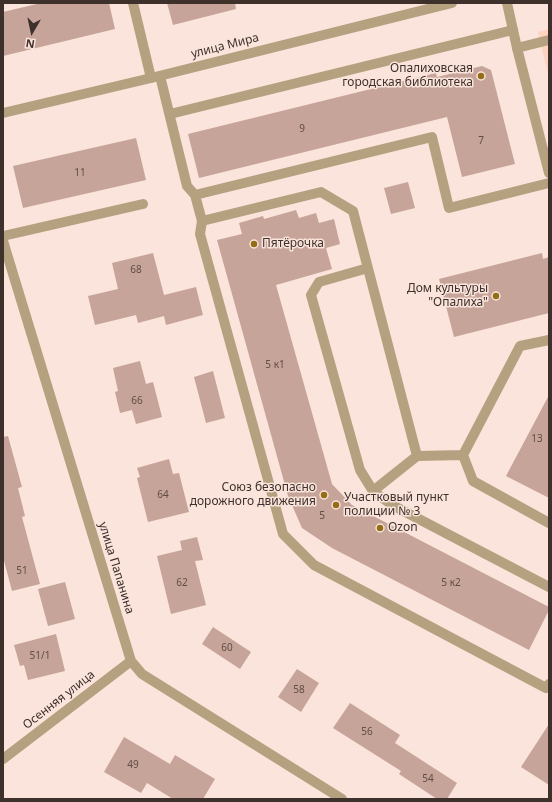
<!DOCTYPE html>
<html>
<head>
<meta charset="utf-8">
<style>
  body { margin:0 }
  #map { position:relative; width:552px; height:802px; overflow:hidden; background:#fae4db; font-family:"Noto Sans",sans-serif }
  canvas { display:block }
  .frame { position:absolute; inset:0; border:4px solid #3e302b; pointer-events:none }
  .north { position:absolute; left:12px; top:12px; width:40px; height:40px; -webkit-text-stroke:3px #fae4db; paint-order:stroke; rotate:189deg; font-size:11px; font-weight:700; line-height:16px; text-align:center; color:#3e302b }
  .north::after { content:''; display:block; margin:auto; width:14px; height:18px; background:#3e302b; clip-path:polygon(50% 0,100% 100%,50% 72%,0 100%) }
</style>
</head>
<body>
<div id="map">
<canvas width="552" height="802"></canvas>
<div class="frame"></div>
<div class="north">N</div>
</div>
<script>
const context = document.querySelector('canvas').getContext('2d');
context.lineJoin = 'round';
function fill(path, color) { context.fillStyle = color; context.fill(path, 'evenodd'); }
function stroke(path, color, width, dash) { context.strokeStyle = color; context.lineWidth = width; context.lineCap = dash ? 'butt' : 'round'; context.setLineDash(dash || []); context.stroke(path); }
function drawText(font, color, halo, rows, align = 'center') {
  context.font = font + ' "Noto Sans",sans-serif'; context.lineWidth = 3; context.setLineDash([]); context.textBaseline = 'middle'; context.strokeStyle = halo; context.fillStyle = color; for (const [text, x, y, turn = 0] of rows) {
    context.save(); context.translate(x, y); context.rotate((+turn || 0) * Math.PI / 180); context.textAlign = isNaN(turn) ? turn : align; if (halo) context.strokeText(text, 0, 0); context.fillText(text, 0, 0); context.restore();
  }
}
const built = new Path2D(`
  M549,29v49l-11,-46z`);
const building = new Path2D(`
  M41,3h68l6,26 -112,27v-44z
  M167,3h68l1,6 -63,16z
  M482,66l9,4 24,94 -53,13 -15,-60 -248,61 -11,-44 248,-61 1,4z
  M136,138l10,42 -123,28 -10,-42z
  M408,182l7,26 -24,6 -7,-26z
  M296,210l3,8 17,-5 3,10 15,-4 6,25 -14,4 6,21 -56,16 56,199 20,21 197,102v3l-20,40 -197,-102 -30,-20 -14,-32 -71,-256 25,-6 -3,-11 24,-7 1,3z
  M153,253l11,42 32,-8 7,28 -37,10 -2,-9 -26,7 -2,-8 -41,10 -7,-29 30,-7 -6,-26z
  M542,253l1,6 6,-2v56l-95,24 -15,-58z
  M140,361l6,23 7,-2 9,35 -26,7 -4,-14 -12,3 -5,-21 3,-1 -5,-23z
  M213,371l12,47 -19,5 -12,-46z
  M549,395v103l-43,-22z
  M8,436l14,51 -4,1 7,28 -3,1 18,67 -28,7 -9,-34v-120z
  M169,459l4,15 6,-1 10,39 -41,10 -11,-44 3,-1 -3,-9z
  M197,537l6,23 -8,1 11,44 -35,9 -14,-58 25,-6 -2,-9z
  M65,582l10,37 -27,7 -10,-37z
  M213,627l38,25 -11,17 -38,-25z
  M56,634l9,37 -37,9 -4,-15 -4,1 -6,-21z
  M297,669l22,14 -18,29 -23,-15z
  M350,703l50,32 -5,8 62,40 -10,16h-10l-38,-25 2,-3 -68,-43z
  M549,724v61l-28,-18z
  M124,737l46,27 5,-9 40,24 -12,20h-30l-26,-16 -6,10 -37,-21z`);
const service = new Path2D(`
  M133,3l18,75
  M517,48l32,-8
  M160,76l27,110 8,9 7,26 -2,13 83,300 31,31 232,123 3,-4
  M170,114l343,-84
  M195,195l237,-58 17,71 100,-25
  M202,221l119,-29 32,19 64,245 -44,35
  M3,236l140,-32
  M368,268l-49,14 -8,13 49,175 13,21 19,14 157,82
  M463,455l10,26 76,42
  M417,456l46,-1 57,-109 29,-6`);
const minor = new Path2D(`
  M507,3l10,45 32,125
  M3,241l128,420 11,13 200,125
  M3,759l128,-98`);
const tertiary = new Path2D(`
  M3,113l148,-35 301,-75`);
const markers = [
  [481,76,4,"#946d17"],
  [254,244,4,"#946d17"],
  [496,296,4,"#946d17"],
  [324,495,4,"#946d17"],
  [336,505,4,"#946d17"],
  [380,528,4,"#946d17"]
];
const numberNames = [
  ["9",302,129],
  ["7",481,141],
  ["11",80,173],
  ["68",136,270],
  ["5 к1",275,365],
  ["66",137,401],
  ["13",537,439],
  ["64",163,495],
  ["5",322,516],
  ["51",22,571],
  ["62",182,583],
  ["5 к2",451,583],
  ["60",227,648],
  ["51/1",40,656],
  ["58",299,690],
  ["56",367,732],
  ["49",133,765],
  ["54",428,779]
];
const streetNames = [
  ["улица Мира",225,46,-14],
  ["улица Папанина",116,568,73],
  ["Осенняя улица",59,700,-38]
];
const poiNames = [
  ["Опалиховская",473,69],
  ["городская библиотека",473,83],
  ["Пятёрочка",262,244,"left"],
  ["Дом культуры",488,289],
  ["\"Опалиха\"",488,303],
  ["Союз безопасно",316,488],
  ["дорожного движения",316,502],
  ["Участковый пункт",344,498,"left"],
  ["полиции № 3",344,512,"left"],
  ["Ozon",388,528,"left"]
];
fill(built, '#fed3c1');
fill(building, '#c7a499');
stroke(service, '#b5a17f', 10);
stroke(minor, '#b5a17f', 10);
stroke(tertiary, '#b5a17f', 10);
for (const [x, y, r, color] of markers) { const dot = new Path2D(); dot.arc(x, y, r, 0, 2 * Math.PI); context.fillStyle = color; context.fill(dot); stroke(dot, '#fae4db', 1.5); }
drawText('10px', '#604d46', null, numberNames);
drawText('12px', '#3e302b', '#fae4db', streetNames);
drawText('12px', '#3e302b', '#fae4db', poiNames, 'right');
</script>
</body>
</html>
